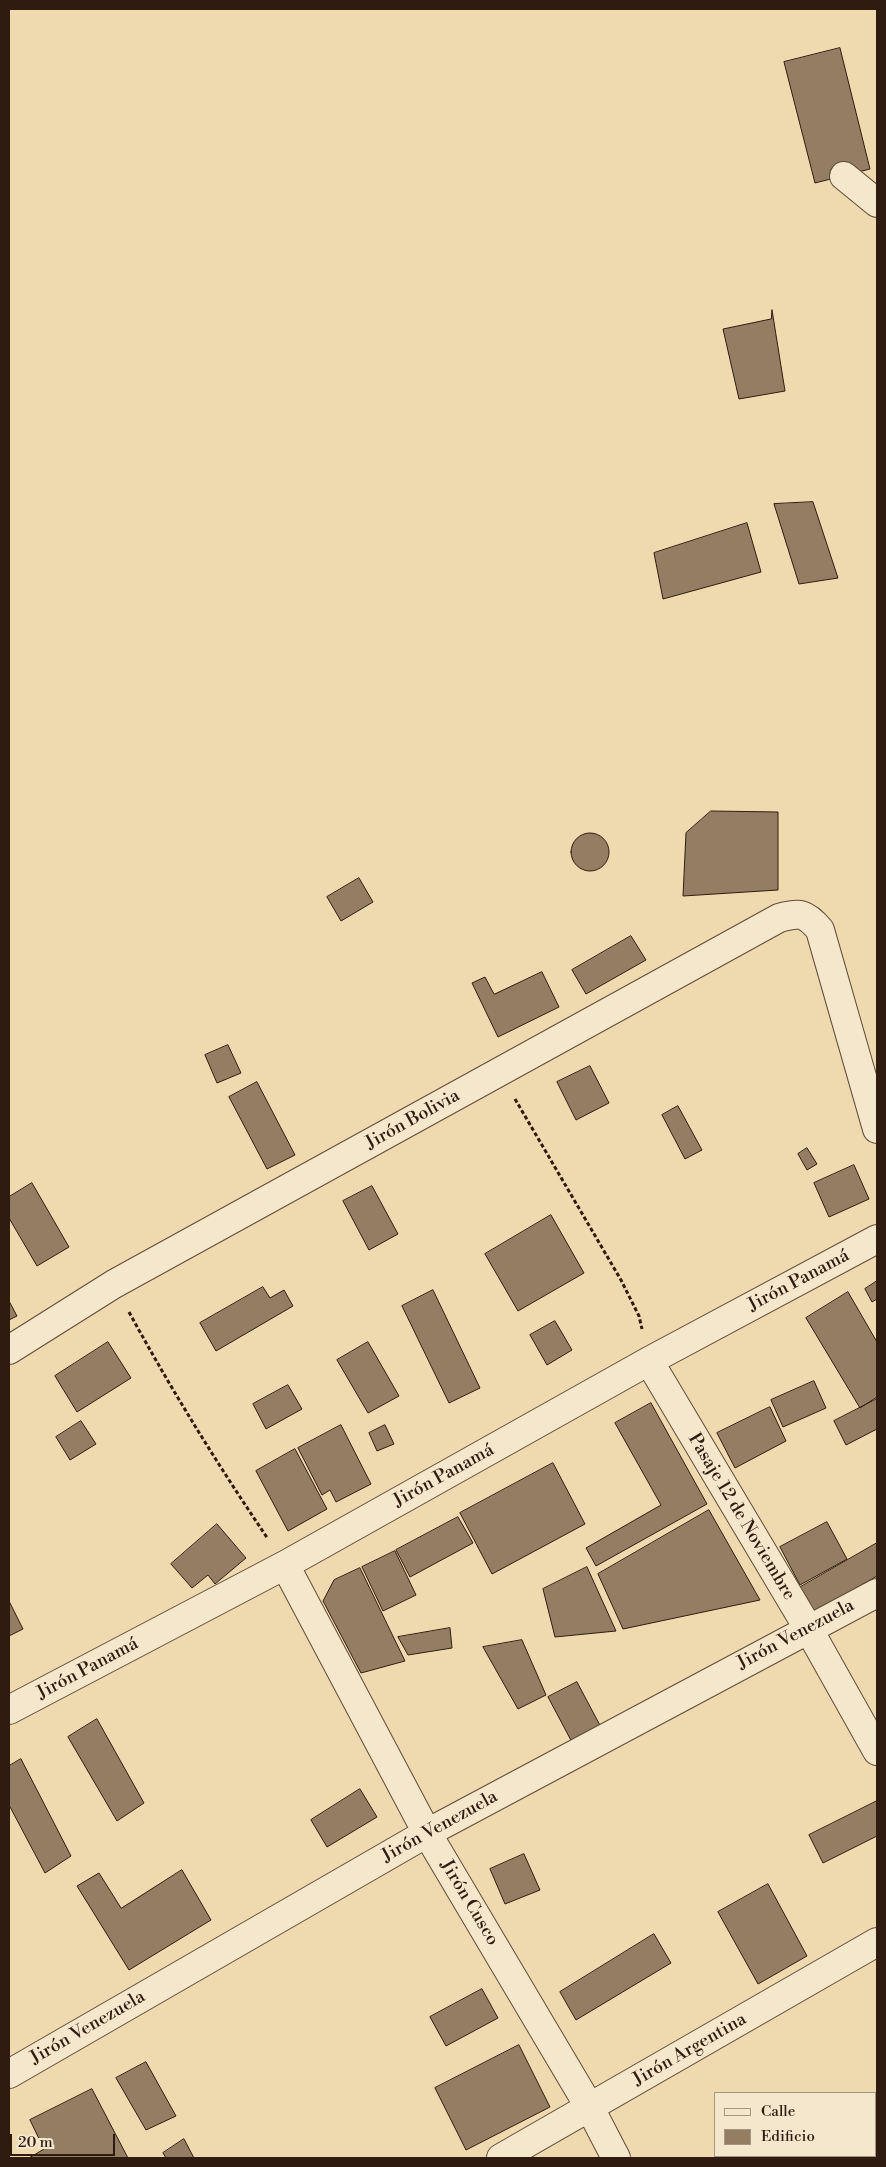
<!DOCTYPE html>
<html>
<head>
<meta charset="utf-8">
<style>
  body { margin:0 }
  #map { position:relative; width:886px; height:2167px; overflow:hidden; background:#efdab0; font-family:"Libre Bodoni",serif }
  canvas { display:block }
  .frame { position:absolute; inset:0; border:10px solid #301b10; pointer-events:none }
  .legend { position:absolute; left:714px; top:2092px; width:162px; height:65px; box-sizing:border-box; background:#f5e7cc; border:1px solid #a69581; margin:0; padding:6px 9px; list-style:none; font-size:15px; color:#301b10 }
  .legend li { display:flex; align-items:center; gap:10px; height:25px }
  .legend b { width:25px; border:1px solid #a69581 }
  .scale { position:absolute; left:10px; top:2134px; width:105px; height:22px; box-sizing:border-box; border:2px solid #301b10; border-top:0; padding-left:6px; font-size:15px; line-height:18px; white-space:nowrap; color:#301b10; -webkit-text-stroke:4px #f5e7cc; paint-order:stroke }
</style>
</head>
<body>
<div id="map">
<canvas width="886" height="2167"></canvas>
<div class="frame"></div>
<ul class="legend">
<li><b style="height:6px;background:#f5e7cc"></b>Calle</li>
<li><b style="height:14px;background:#937e63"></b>Edificio</li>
</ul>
<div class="scale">20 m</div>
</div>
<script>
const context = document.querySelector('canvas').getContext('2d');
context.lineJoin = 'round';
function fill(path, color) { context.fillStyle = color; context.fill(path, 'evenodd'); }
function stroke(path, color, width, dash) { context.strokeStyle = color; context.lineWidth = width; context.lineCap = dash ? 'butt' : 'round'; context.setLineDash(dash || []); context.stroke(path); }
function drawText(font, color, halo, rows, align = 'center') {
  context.font = font + ' "Libre Bodoni",serif'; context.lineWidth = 5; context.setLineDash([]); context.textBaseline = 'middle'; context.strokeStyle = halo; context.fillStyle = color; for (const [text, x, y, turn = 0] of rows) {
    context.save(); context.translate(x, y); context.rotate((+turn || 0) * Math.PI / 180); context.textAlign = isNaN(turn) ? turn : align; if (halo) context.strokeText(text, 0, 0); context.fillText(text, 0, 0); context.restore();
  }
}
const building = new Path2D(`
  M840,48l30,121 -55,14 -31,-121z
  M772,310l13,81 -46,8 -16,-70 48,-10z
  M813,502l25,76 -39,6 -25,-80z
  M747,523l14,49 -98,27 -9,-46z
  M711,811l67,1v78l-95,6 3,-63z
  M571 852a19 19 0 1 1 38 0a19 19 0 1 1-38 0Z
  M359,878l14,24 -32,19 -14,-24z
  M631,936l15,24 -60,34 -14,-24z
  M542,972l17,35 -61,30 -26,-54 13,-6 9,17z
  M228,1045l13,28 -24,10 -12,-28z
  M590,1066l19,37 -33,17 -19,-38z
  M257,1082l38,73 -28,14 -38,-72z
  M678,1106l24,44 -17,9 -23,-44z
  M807,1148l10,16 -10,6 -9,-16z
  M854,1165l15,34 -40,18 -15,-34z
  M32,1183l37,64 -32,19 -28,-48v-21z
  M372,1186l26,48 -29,16 -26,-49z
  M551,1215l33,58 -66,38 -33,-57z
  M877,1281v18l-5,3 -7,-13z
  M263,1287l7,11 14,-8 9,16 -77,45 -16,-28z
  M433,1290l47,98 -31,15 -47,-97z
  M848,1292l29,50v55l-17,11 -54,-90z
  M9,1301l8,15 -8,4z
  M555,1321l17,29 -25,15 -17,-30z
  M108,1342l23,36 -54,34 -22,-36z
  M368,1342l31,54 -31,17 -31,-53z
  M814,1381l12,27 -43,19 -12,-27z
  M288,1385l14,24 -36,20 -13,-25z
  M877,1399v30l-31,16 -12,-24z
  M651,1403l56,101 -111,62 -10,-18 75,-43 -46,-82z
  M770,1407l16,34 -51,27 -18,-35z
  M81,1421l15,23 -26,16 -14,-23z
  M341,1425l30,59 -35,18 -6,-12 -8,5 -24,-47z
  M385,1425l9,19 -17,7 -8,-18z
  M295,1449l32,60 -39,22 -32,-60z
  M553,1463l32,61 -93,50 -32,-61z
  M709,1510l51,90 -137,29 -25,-55z
  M458,1517l15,26 -63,34 -14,-27z
  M827,1522l20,37 -47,26 -20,-38z
  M217,1524l29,34 -31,26 -7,-9 -16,13 -21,-24z
  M877,1543v33l-64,37 -14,-25z
  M395,1551l21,44 -33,16 -21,-44z
  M587,1567l29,64 -61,6 -12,-48z
  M360,1568l45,93 -44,12 -38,-72 11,-21z
  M9,1601l14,28 -14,7z
  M450,1628l2,20 -44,7 -10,-18z
  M522,1640l24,55 -28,14 -35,-62z
  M577,1682l26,49 -29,15 -26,-49z
  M97,1719l47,84 -27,18 -49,-84z
  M21,1759l50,97 -26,17 -36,-68v-39z
  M360,1789l17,28 -50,30 -16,-27z
  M877,1801v35l-54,27 -14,-28z
  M524,1854l16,36 -35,14 -15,-35z
  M182,1870l29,50 -82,50 -52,-84 22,-13 22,35z
  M768,1884l39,72 -49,28 -40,-72z
  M654,1934l17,29 -95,57 -16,-28z
  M482,1989l16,29 -52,28 -16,-29z
  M519,2045l31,62 -84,43 -31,-62z
  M146,2062l30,54 -30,14 -30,-52z
  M92,2089l36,69h-99l15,-9 -14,-29z
  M184,2139l10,19h-28l-3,-5z`);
const path = new Path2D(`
  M515,1099l106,181 18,36 3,13
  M129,1312c43,79 89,153 139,227`);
const street = new Path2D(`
  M844,176l33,27
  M9,1350l105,-66 665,-366c21,-6 27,-5 41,12l57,199
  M649,1361l159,267 69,123
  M285,1565l142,268 163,275 26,50
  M9,1710l276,-145 364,-204 228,-122
  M9,2074l418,-241 450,-240
  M501,2158l376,-216`);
const streetNames = [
  ["Jirón Bolivia",413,1120,-29],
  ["Jirón Panamá",799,1281,-28],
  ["Jirón Panamá",444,1476,-29],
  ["Pasaje 12 de Noviembre",741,1517,59],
  ["Jirón Venezuela",796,1635,-28],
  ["Jirón Panamá",88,1669,-28],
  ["Jirón Venezuela",440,1827,-29],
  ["Jirón Cusco",469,1903,59],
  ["Jirón Venezuela",88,2028,-30],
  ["Jirón Argentina",690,2050,-30]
];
fill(building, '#937e63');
stroke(building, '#301b10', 1);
stroke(street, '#604b38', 30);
stroke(path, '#301b10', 3, [4, 2.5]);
stroke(street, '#f5e7cc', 28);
drawText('18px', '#301b10', '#f5e7cc', streetNames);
</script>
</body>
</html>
